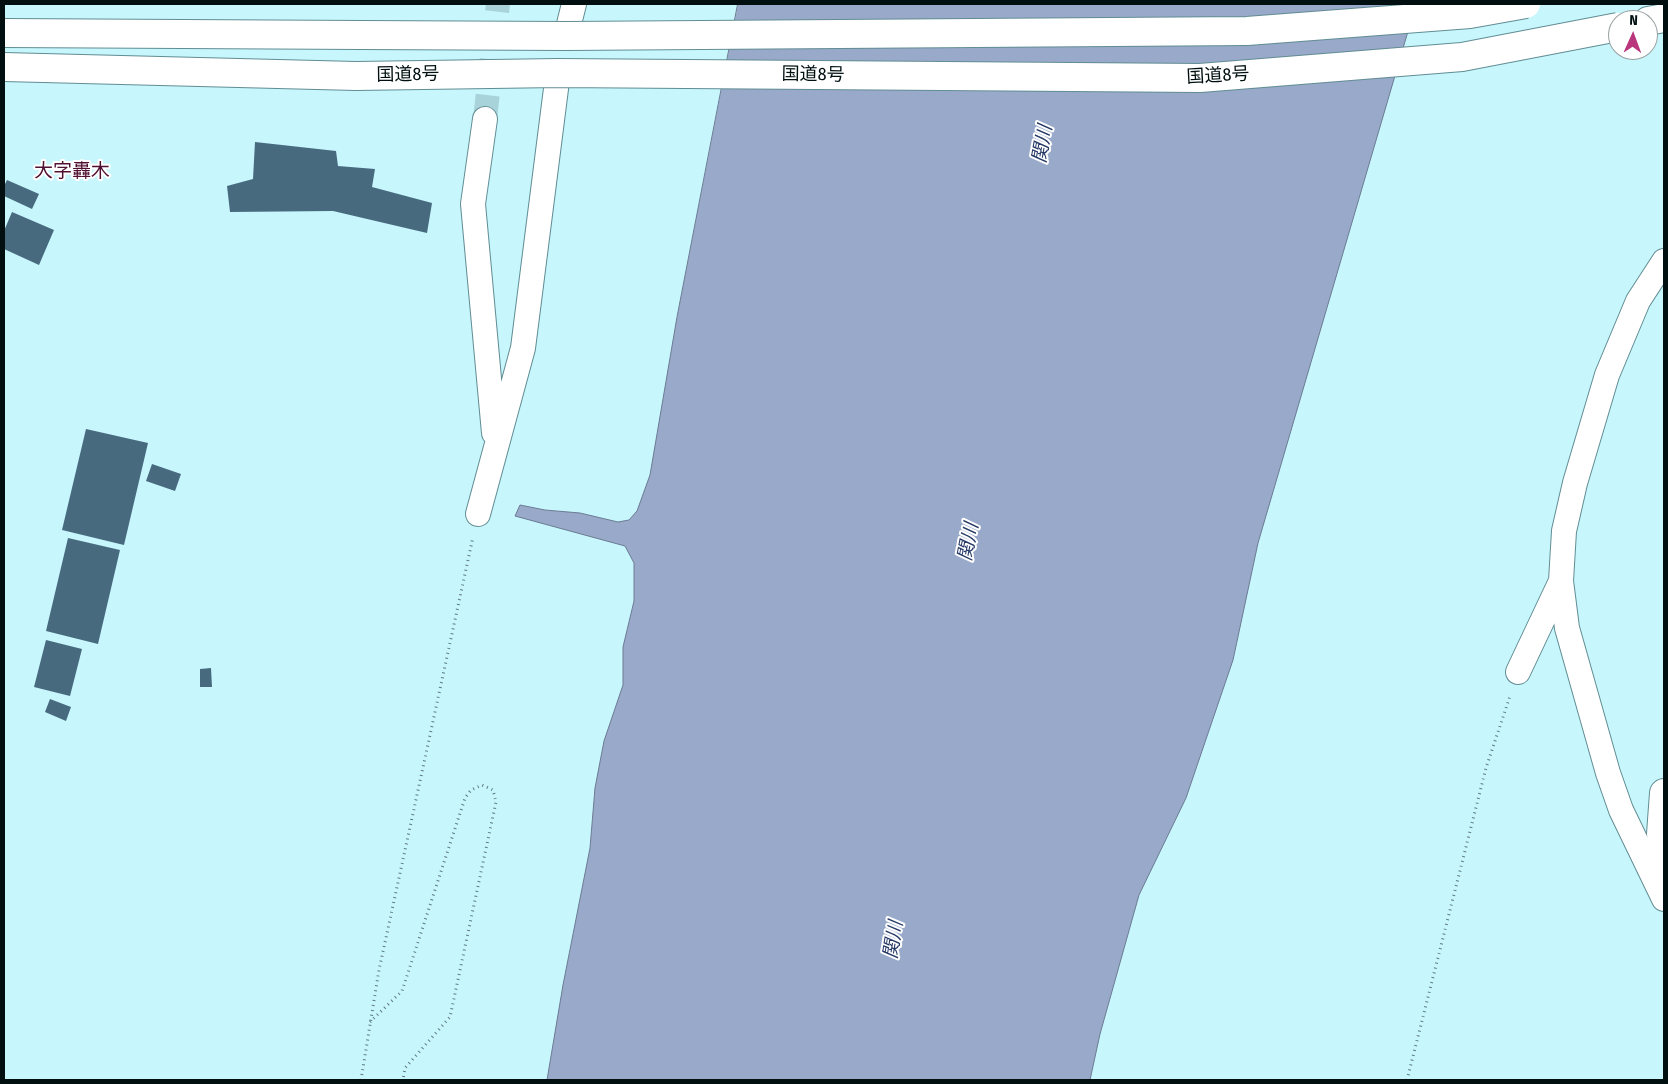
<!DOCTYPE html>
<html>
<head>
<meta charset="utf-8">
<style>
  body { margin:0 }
  #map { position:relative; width:1668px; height:1084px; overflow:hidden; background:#c7f6fd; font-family:"Fira Sans Condensed",sans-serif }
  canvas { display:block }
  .frame { position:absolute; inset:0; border:5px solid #010f11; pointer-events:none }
  .north { position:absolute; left:1608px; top:10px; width:50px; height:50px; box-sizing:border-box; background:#fff; border:1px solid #999fa0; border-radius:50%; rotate:2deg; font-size:14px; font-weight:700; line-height:20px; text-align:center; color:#010f11 }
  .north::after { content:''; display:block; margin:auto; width:18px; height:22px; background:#b9357c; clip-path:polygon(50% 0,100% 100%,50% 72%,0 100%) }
</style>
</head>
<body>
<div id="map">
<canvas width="1668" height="1084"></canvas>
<div class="frame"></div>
<div class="north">N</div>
</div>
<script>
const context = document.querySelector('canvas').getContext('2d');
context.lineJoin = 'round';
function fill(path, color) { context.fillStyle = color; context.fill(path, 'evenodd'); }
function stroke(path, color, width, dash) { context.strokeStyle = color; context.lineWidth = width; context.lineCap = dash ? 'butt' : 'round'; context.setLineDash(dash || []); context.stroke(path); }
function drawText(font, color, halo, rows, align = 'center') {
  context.font = font + ' "Fira Sans Condensed","Noto Sans JP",sans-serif'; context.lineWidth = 4; context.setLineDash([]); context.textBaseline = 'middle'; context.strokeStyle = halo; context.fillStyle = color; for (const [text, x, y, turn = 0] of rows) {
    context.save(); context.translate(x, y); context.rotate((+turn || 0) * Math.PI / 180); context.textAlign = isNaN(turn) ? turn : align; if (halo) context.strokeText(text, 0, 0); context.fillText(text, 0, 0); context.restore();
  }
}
const water = new Path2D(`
  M738,4h678l-158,539 -25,117 -47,138 -47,97 -39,139 -10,46h-543l16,-95 27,-137 5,-60 9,-47 19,-56v-38l11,-46v-38l-9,-17 -110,-30 5,-11 25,5 35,3 38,9 11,-2 8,-9 13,-36 27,-158z`);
const building = new Path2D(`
  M255,142l81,9 2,15 37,3 -3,18 60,16 -5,30 -94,-22 -103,1 -3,-26 26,-7z
  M7,180l32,14 -7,15 -28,-13v-10z
  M12,212l42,18 -15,35 -35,-16v-18z
  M86,429l62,14 -24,102 -62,-15z
  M152,464l29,10 -6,17 -29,-10z
  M68,538l52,12 -22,94 -52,-13z
  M46,640l36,9 -12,47 -36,-9z
  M211,668l1,19h-12v-18z
  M50,699l21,8 -5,14 -21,-9z`);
const streetTunnel = new Path2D(`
  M485,119l13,-115`);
const path = new Path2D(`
  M370,1022l32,-31 63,-193 6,-8 11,-5 11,5 3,12 -46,215 -45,51 -2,12
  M361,1080l18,-110 94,-433
  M1407,1080l79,-312 24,-72`);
const street = new Path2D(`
  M566,36l8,-32
  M485,119l-12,85 21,229
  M1664,261l-26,40 -31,74 -32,108 -11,48 -3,50 6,47 41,145 13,37 43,89
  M478,514l45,-166 35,-275
  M1518,672l43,-91`);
const secondary = new Path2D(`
  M1664,793l-3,41 3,26`);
const highway = new Path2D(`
  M1648,21l16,-3
  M4,33l357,2
  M4,67l352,9`);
const highwayBridge = new Path2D(`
  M361,35l205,1 681,-5 223,-17 56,-10
  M356,76l202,-3 642,5 262,-21 156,-30`);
const streetNames = [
  ["国道8号",408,75,-1],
  ["国道8号",813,75,1],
  ["国道8号",1218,76,-3]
];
const waterNames = [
  ["関川",1043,144,-80],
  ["関川",969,542,-79],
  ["関川",894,940,-81]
];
const neighbourhoodNames = [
  ["大字轟木",72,172]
];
fill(water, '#98a9ca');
stroke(water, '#6b7b92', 1);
fill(building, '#476a7f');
stroke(streetTunnel, '#a9d3da', 24, [24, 12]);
stroke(street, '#618d93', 26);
stroke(secondary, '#618d93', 30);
stroke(highway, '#618d93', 30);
stroke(path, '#5f7c81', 3, [1, 4]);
stroke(street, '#fff', 24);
stroke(secondary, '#fff', 28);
stroke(highway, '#fff', 28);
stroke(highwayBridge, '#618d93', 30, []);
stroke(highwayBridge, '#fff', 28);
drawText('18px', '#010f11', '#fff', streetNames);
drawText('italic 19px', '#273a67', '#fff', waterNames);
drawText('19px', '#4f1032', '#fff', neighbourhoodNames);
</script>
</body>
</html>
